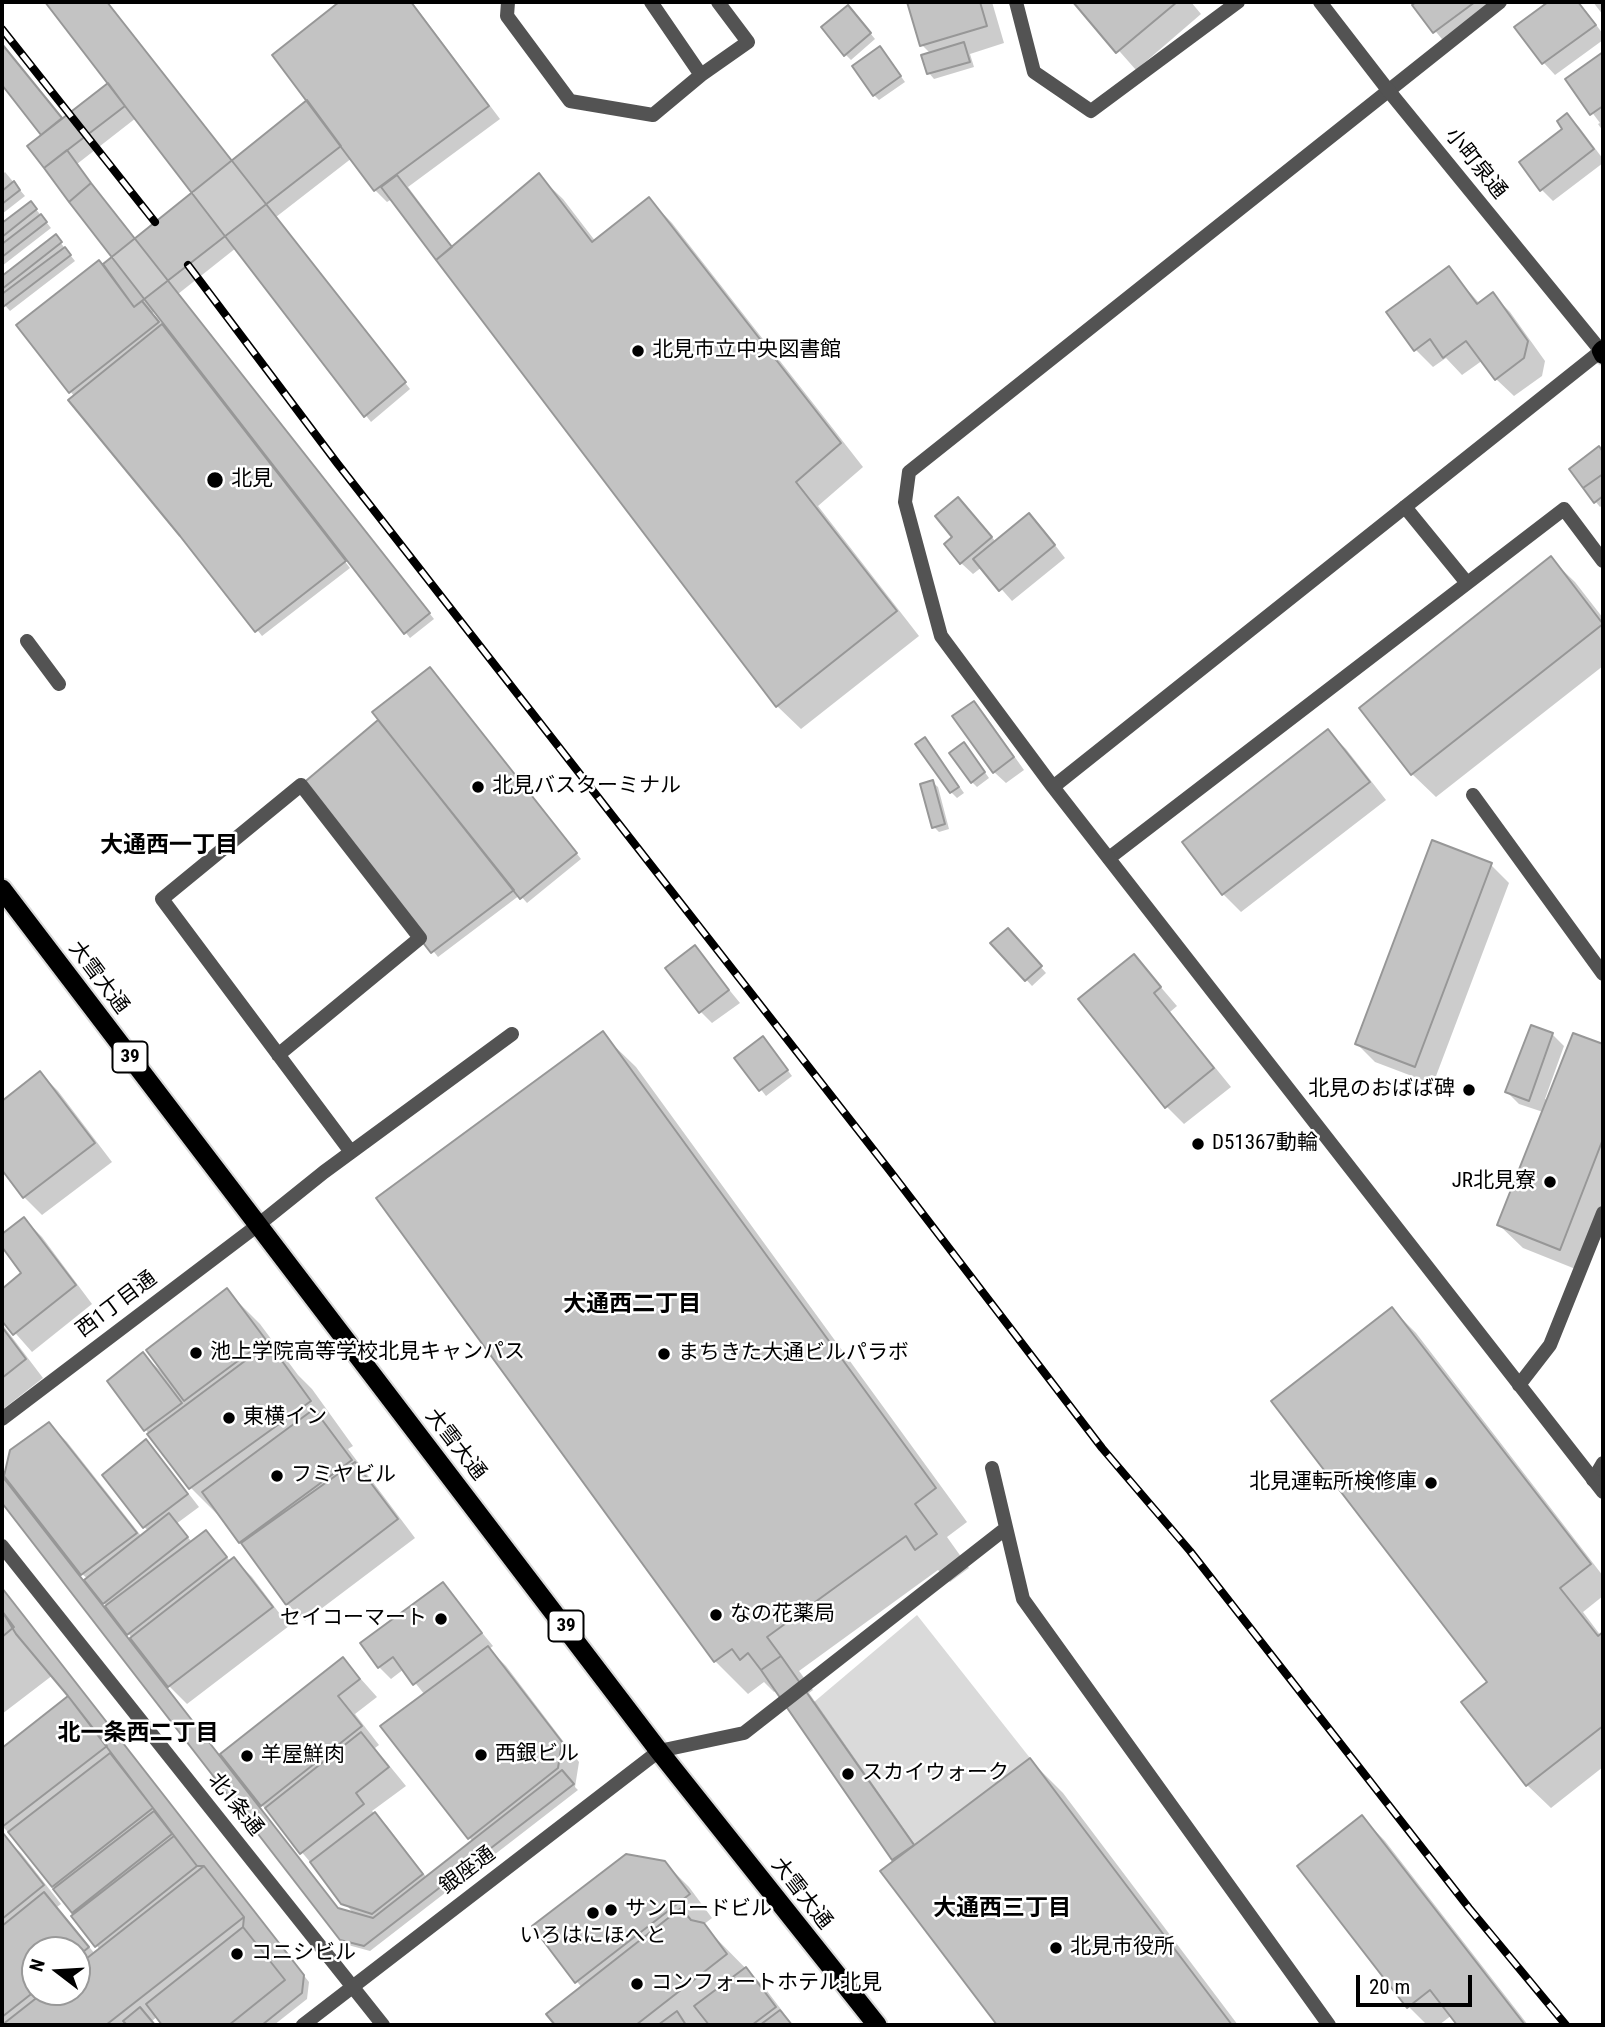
<!DOCTYPE html>
<html>
<head>
<meta charset="utf-8">
<style>
  body { margin:0 }
  #map { position:relative; width:1605px; height:2027px; overflow:hidden; background:#fff; font-family:"Roboto Condensed",sans-serif }
  canvas { display:block }
  .frame { position:absolute; inset:0; border:4px solid #000; pointer-events:none }
  .north { position:absolute; left:21px; top:1936px; width:70px; height:70px; box-sizing:border-box; background:#fff; border:2px solid #999; border-radius:50%; rotate:287deg; font-size:19px; font-weight:700; line-height:28px; text-align:center; color:#000 }
  .north::after { content:''; display:block; margin:auto; width:24px; height:32px; background:#000; clip-path:polygon(50% 0,100% 100%,50% 72%,0 100%) }
  .scale { position:absolute; left:1356px; top:1975px; width:116px; height:32px; box-sizing:border-box; border:4px solid #000; border-top:0; padding-left:9px; font-size:21px; line-height:24px; white-space:nowrap; color:#000; -webkit-text-stroke:5px #fff; paint-order:stroke }
</style>
</head>
<body>
<div id="map">
<canvas width="1605" height="2027"></canvas>
<div class="frame"></div>
<div class="north">N</div>
<div class="scale">20 m</div>
</div>
<script>
const context = document.querySelector('canvas').getContext('2d');
context.lineJoin = 'round';
function fill(path, color) { context.fillStyle = color; context.fill(path, 'evenodd'); }
function stroke(path, color, width, dash) { context.strokeStyle = color; context.lineWidth = width; context.lineCap = dash ? 'butt' : 'round'; context.setLineDash(dash || []); context.stroke(path); }
function drawText(font, color, halo, rows, align = 'center') {
  context.font = font + ' "Roboto Condensed","Noto Sans JP",sans-serif'; context.lineWidth = 5; context.setLineDash([]); context.textBaseline = 'middle'; context.strokeStyle = halo; context.fillStyle = color; for (const [text, x, y, turn = 0] of rows) {
    context.save(); context.translate(x, y); context.rotate((+turn || 0) * Math.PI / 180); context.textAlign = isNaN(turn) ? turn : align; if (halo) context.strokeText(text, 0, 0); context.fillText(text, 0, 0); context.restore();
  }
}
const green = new Path2D(`
  M917,1615l113,143 -119,90 -97,-146z`);
const shadow = new Path2D(`
  M46,2h60l126,160 77,-61 -35,-45 68,-54h70l88,117 -92,68 45,60 86,-71 24,23 33,43 53,-43 23,24 191,244 -45,39 101,130 -118,93 -24,-23 -385,-507 -5,3 -12,-12 -23,-32 -76,59 134,172 -39,33 -135,-174 -58,46 256,325 -24,19 -90,-115 -3,2 33,43 -88,68 -192,-245 33,-125 11,-9 -70,-122 -42,-52v-38l61,75 47,-36zM136,118l58,75 -59,47 -58,-76zM156,311l9,12 -2,1 -11,-11z
  M909,2h83l12,41 -34,11 4,13 -40,12 -5,-6 2,-19 -9,-9z
  M1076,2h115l10,12 -65,56z
  M1419,2h83l-56,42 -32,-39z
  M1551,2h28l24,32v6l-48,35 -11,-12 -27,-36z
  M1593,2h10v13z
  M853,12l22,27 -24,21 -6,-6z
  M885,54l20,28 -26,18 -5,-5z
  M1603,54v77l-5,-7 2,-1 -33,-44z
  M1567,115l12,12 24,32v4l-50,38 -11,-11z
  M5,172l20,24 -23,18v-39z
  M31,203l20,25 -49,38v-41z
  M56,237l19,24 -65,50 -8,-9v-24z
  M1448,268l32,36 12,-10 18,18 35,49 -3,15 -28,20 -18,-17 -13,-19 -21,15 -16,-17 -13,9 -18,-18z
  M1599,449l4,4v52l-3,2 -5,-6z
  M970,511l26,31 45,-15 24,31 -53,43 -30,-34 -9,7 -12,-11 -6,-26z
  M1551,559l24,23 28,36v48l-167,131 -24,-23z
  M436,675l145,184 -54,44 -7,-8 -82,62 -135,-172z
  M973,703l12,12 39,55 -18,13 -12,-11z
  M1328,731l18,18 40,51 -145,112 -18,-18 -39,-51z
  M918,744l12,1 34,48 -7,5 -6,-6z
  M969,750l20,28 -12,9 -5,-5z
  M932,782l6,5 11,42 -10,3 -5,-5z
  M1491,865l18,18 -76,201 -58,-22 -18,-18z
  M1013,936l33,37 -14,13 -39,-43z
  M695,948l45,55 -28,20 -12,-12z
  M1134,956l43,50 -7,6 61,75 -47,37 -18,-18z
  M602,1034l34,33 331,455 -20,15 22,31 -19,14 -12,-12 -139,101 14,19 -4,3 107,153 114,-86 33,33 175,232h-239l-116,-154 13,-9 -119,-172 -3,2 -10,-10 -16,12 -33,-33z
  M1552,1034l12,12 -19,53 3,1 26,-65 29,11v176l-20,50 -60,-24 -24,-23 44,-113 -24,-8 -12,-12z
  M768,1044l24,32 -26,20 -29,-37z
  M40,1073l18,18 54,71 -70,53 -18,-18 -22,-30v-64z
  M24,1219l18,18 50,67 -60,48 -30,-34v-27l22,-17 -22,-29v-9z
  M227,1291l33,33 38,51 14,14 41,57 -5,3 67,89 -110,83 -18,-17 -59,-79 -37,-37 -45,-58 -3,-76 19,18z
  M1392,1309l24,24 187,243v20l-20,16 18,24 2,-2v133l-52,41 -24,-23 -38,-103z
  M2,1324l41,54 -41,32z
  M49,1424l18,18 75,95 7,-6 -5,-4 2,-85 12,12 41,53 -23,17 16,18 13,-10 26,30 3,-3 18,18 37,49 -102,78 -18,-18 -62,-80 -8,-8 -2,2 23,29 2,-1 -2,2 219,280 15,4 -92,-109 81,-146 34,38 -22,17 24,31 -4,3 31,38 -34,25 15,15 40,52 46,-36 -4,-5 -44,-142 -21,-26 -13,10 -12,-12 64,-82 50,61 -4,3 17,17 73,96 -4,25 3,3 -208,161 -22,-6 -346,-445v-21l82,104 4,-4 -6,-5z
  M2,1589l307,393 -2,17 -33,26h-109l-7,-9 -6,5 4,4h-154v-190l19,18 40,51 -4,3 38,47 5,-4 -44,-61 -36,-45 -18,-18v-76l68,-54 -17,-21 -51,39zM35,1950h42v42h-42z
  M1362,1817l23,24 143,184h-69l-7,-10 -13,10h-12l-18,-18 -110,-141z
  M665,1863l24,24 23,31 -9,7 61,62 29,38h-236l-8,-11 33,-26 -47,-61z`);
const building = new Path2D(`
  M45,2h62l299,380 -42,35z
  M339,2h72l78,104 -115,85 -102,-136z
  M907,2h73l7,24 -67,20z
  M1073,2h104l-61,51z
  M1416,2h59l-42,31 -21,-28z
  M1548,2h30l18,23 -54,39 -28,-37z
  M848,5l23,28 -27,23 -23,-29z
  M964,42l6,20 -43,12 -6,-19z
  M2,44l60,74 -21,17 -39,-50z
  M880,46l21,30 -28,20 -21,-30z
  M1603,52v54l-13,9 -25,-36z
  M108,83l17,23 -81,62 -17,-22z
  M307,100l34,46 -207,161 -31,-43z
  M1567,113l27,36 -54,42 -21,-29 43,-33 -5,-8z
  M67,150l24,33 -22,19 -25,-34z
  M539,173l53,69 57,-45 192,246 -45,39 101,129 -121,96 -340,-447z
  M397,175l55,72 -16,13 -55,-73z
  M14,181l6,9 -18,14v-13z
  M91,183l339,430 -26,21 -335,-432z
  M31,201l6,8 -35,28v-14z
  M41,214l6,8 -45,35v-13z
  M56,234l6,8 -60,47v-13z
  M65,247l6,8 -68,52 -1,-13z
  M99,260l35,47 8,-6 17,21 -90,71 -53,-68z
  M1449,266l28,38 16,-12 35,49 -4,17 -29,22 -29,-39 -23,17 -13,-19 -16,12 -28,-39z
  M162,324l184,237 -91,71 -75,-96 -112,-136z
  M1599,446l4,6v22l-20,14 -14,-19z
  M1603,474v22l-9,7 -11,-15z
  M958,497l34,40 -32,27 -16,-20 8,-7 -17,-21z
  M1029,513l26,32 -56,46 -26,-32z
  M1551,556l52,68 -192,151 -52,-67z
  M430,667l147,186 -57,46 -148,-187z
  M974,701l40,56 -21,16 -41,-57z
  M378,720l136,170 -83,63 -130,-168z
  M1328,729l42,53 -148,113 -40,-53z
  M925,737l34,50 -9,6 -35,-49z
  M964,742l21,30 -14,11 -22,-30z
  M933,780l12,44 -13,4 -12,-44z
  M1432,840l60,23 -77,204 -60,-23z
  M1008,928l34,38 -17,15 -35,-38z
  M695,945l34,45 -30,23 -34,-45z
  M1134,954l27,33 -7,6 60,75 -49,40 -87,-109z
  M1531,1025l22,8 -24,68 -24,-9z
  M603,1031l333,457 -21,16 22,30 -22,16 -9,-14 -139,101 14,19 -20,14 -13,-17 -8,7 -8,-11 -18,13 -338,-464z
  M1573,1033l30,11v95l-43,111 -63,-25z
  M763,1036l25,34 -29,21 -25,-33z
  M40,1071l55,72 -72,55 -21,-28v-69z
  M24,1217l52,68 -63,50 -11,-14v-32l19,-16 -19,-26v-13z
  M227,1288l39,52 -82,61 -38,-51z
  M1392,1307l199,257 -31,24 38,48 5,-4v94l-77,60 -65,-84 26,-20 -216,-281z
  M2,1327l24,32 -24,19z
  M269,1343l42,58 -122,88 -42,-55z
  M143,1352l39,51 -38,28 -37,-50z
  M314,1409l38,51 -113,83 -37,-51z
  M49,1422l88,111 -56,42 -77,-99 6,-26z
  M146,1439l42,55 -45,34 -41,-53z
  M355,1462l43,57 -112,86 -45,-62z
  M2,1476l336,432 35,10 189,-148 12,14 -210,162 -24,-6 -338,-437z
  M169,1513l19,24 -85,67 -19,-24z
  M206,1530l21,27 -100,78 -22,-29z
  M234,1557l39,50 -105,80 -38,-49z
  M443,1582l39,51 -69,52 -20,-28 -15,11 -18,-25z
  M2,1588l302,387 -2,18 -40,32h-33l56,-45 -42,-53 1,-10 -40,-51h-7l-129,-170 -52,-62 -14,-23z
  M2,1611l12,16 -12,10z
  M488,1646l74,96 -4,26 -90,71 -88,-113z
  M781,1656l133,189 -22,15 -131,-190z
  M343,1657l17,22 -22,17 24,30 -101,80 -41,-52z
  M68,1696l39,50 -105,81v-79z
  M361,1732l28,35 -33,26 8,11 -64,50 -35,-46z
  M110,1753l43,55 -101,79 -44,-55z
  M1030,1758l202,267h-235l-117,-154z
  M154,1811l18,23 -100,79 -19,-24z
  M375,1812l48,62 -51,40 -31,-10 -31,-42z
  M1362,1815l163,210h-68l-27,-35 -23,18 -110,-142z
  M3,1833l41,52 -42,34v-85z
  M174,1836l23,30 -102,81 -24,-31z
  M626,1854l39,7 25,33 -115,89 -43,-57z
  M204,1866l40,51 -138,108h-104l42,-33h33v-26z
  M44,1892l45,55 -12,10v-7h-42v41l-33,26v-91z
  M681,1908l10,12 13,3 23,31 -91,71h-81l-9,-11z
  M243,1927l42,53 -56,45h-67l-16,-21z
  M746,1967l30,40 -24,18h-43l-15,-19z
  M140,2007l15,18h-28l-4,-4z
  M780,2010l12,15h-32z
  M677,2011l9,14h-28z`);
const service = new Path2D(`
  M508,2l-1,14 63,85 83,14 48,-40 -50,-73
  M1016,2l18,70 57,39 147,-109
  M701,75l47,-33 -30,-40
  M1405,507l62,76
  M27,641l32,43
  M1473,795l130,179
  M1109,858l455,-349 39,52
  M278,1055l142,-117 -119,-153 -139,114 189,253
  M258,1225l66,-53 188,-138
  M1519,1385l31,-40 53,-132
  M992,1468l31,131 306,426
  M1593,1480l10,-17
  M659,1751l85,-18 261,-204`);
const minor = new Path2D(`
  M1500,2l-591,470 -4,30 36,134 112,151 550,705
  M1053,787l548,-436
  M2,1419l256,-194
  M2,1546l381,479`);
const tertiary = new Path2D(`
  M1320,2l68,88 213,261
  M303,2025l356,-274`);
const primary = new Path2D(`
  M1603,349l-2,2 2,4`);
const trunk = new Path2D(`
  M2,889l657,862 218,274`);
const rail = new Path2D(`
  M2,29l153,193
  M188,265l149,198 553,708 212,277 88,103 279,357 97,117`);
const markers = [
  [638,351,7,"#000"],
  [215,480,9,"#000"],
  [478,787,7,"#000"],
  [1469,1090,7,"#000"],
  [1198,1144,7,"#000"],
  [1550,1182,7,"#000"],
  [196,1353,7,"#000"],
  [664,1354,7,"#000"],
  [229,1418,7,"#000"],
  [277,1476,7,"#000"],
  [1431,1483,7,"#000"],
  [716,1615,7,"#000"],
  [441,1619,7,"#000"],
  [481,1755,7,"#000"],
  [247,1756,7,"#000"],
  [848,1774,7,"#000"],
  [611,1910,7,"#000"],
  [593,1913,7,"#000"],
  [1056,1948,7,"#000"],
  [237,1954,7,"#000"],
  [637,1984,7,"#000"]
];
const shields = [
  [130,1057,35],
  [566,1626,35]
];
const shieldNames = [
  ["39",130,1057],
  ["39",566,1626]
];
const streetNames = [
  ["小町泉通",1475,164,51],
  ["大雪大通",98,978,53],
  ["西1丁目通",117,1305,-37],
  ["大雪大通",455,1445,52],
  ["北1条通",235,1805,51],
  ["銀座通",468,1871,-37],
  ["大雪大通",801,1894,52]
];
const poiNames = [
  ["北見市立中央図書館",652,351],
  ["北見",231,480],
  ["北見バスターミナル",492,787],
  ["北見のおばば碑",1455,1090,"right"],
  ["D51367動輪",1212,1144],
  ["JR北見寮",1536,1182,"right"],
  ["池上学院高等学校北見キャンパス",210,1353],
  ["まちきた大通ビルパラボ",678,1354],
  ["東横イン",243,1418],
  ["フミヤビル",291,1476],
  ["北見運転所検修庫",1417,1483,"right"],
  ["なの花薬局",730,1615],
  ["セイコーマート",427,1619,"right"],
  ["西銀ビル",495,1755],
  ["羊屋鮮肉",261,1756],
  ["スカイウォーク",862,1774],
  ["サンロードビル",625,1910],
  ["いろはにほへと",593,1937,"center"],
  ["北見市役所",1070,1948],
  ["コニシビル",251,1954],
  ["コンフォートホテル北見",651,1984]
];
const neighbourhoodNames = [
  ["大通西一丁目",169,846],
  ["大通西二丁目",632,1305],
  ["北一条西二丁目",138,1734],
  ["大通西三丁目",1002,1909]
];
fill(green, '#dadada');
fill(shadow, '#0003');
fill(building, '#c3c3c3');
stroke(building, '#979797', 2);
stroke(primary, '#dbdbdb', 21);
stroke(trunk, '#dbdbdb', 23);
stroke(service, '#535353', 14);
stroke(minor, '#535353', 14);
stroke(tertiary, '#535353', 14);
stroke(primary, '#000', 18);
stroke(trunk, '#000', 19);
stroke(rail, '#000', 8);
stroke(rail, '#fff', 5, [16]);
for (const [x, y, r, color] of markers) { const dot = new Path2D(); dot.arc(x, y, r, 0, 2 * Math.PI); context.fillStyle = color; context.fill(dot); stroke(dot, '#fff', 2.5); }
for (const [x, y, w] of shields) { const box = new Path2D(); box.roundRect(x - w / 2, y - 15.5, w, 31, 5); context.fillStyle = '#fff'; context.fill(box); stroke(box, '#000', 2); }
drawText('bold 19px', '#000', null, shieldNames);
drawText('21px', '#000', '#fff', streetNames);
drawText('21px', '#000', '#fff', poiNames, 'left');
drawText('bold 23px', '#000', '#fff', neighbourhoodNames);
</script>
</body>
</html>
